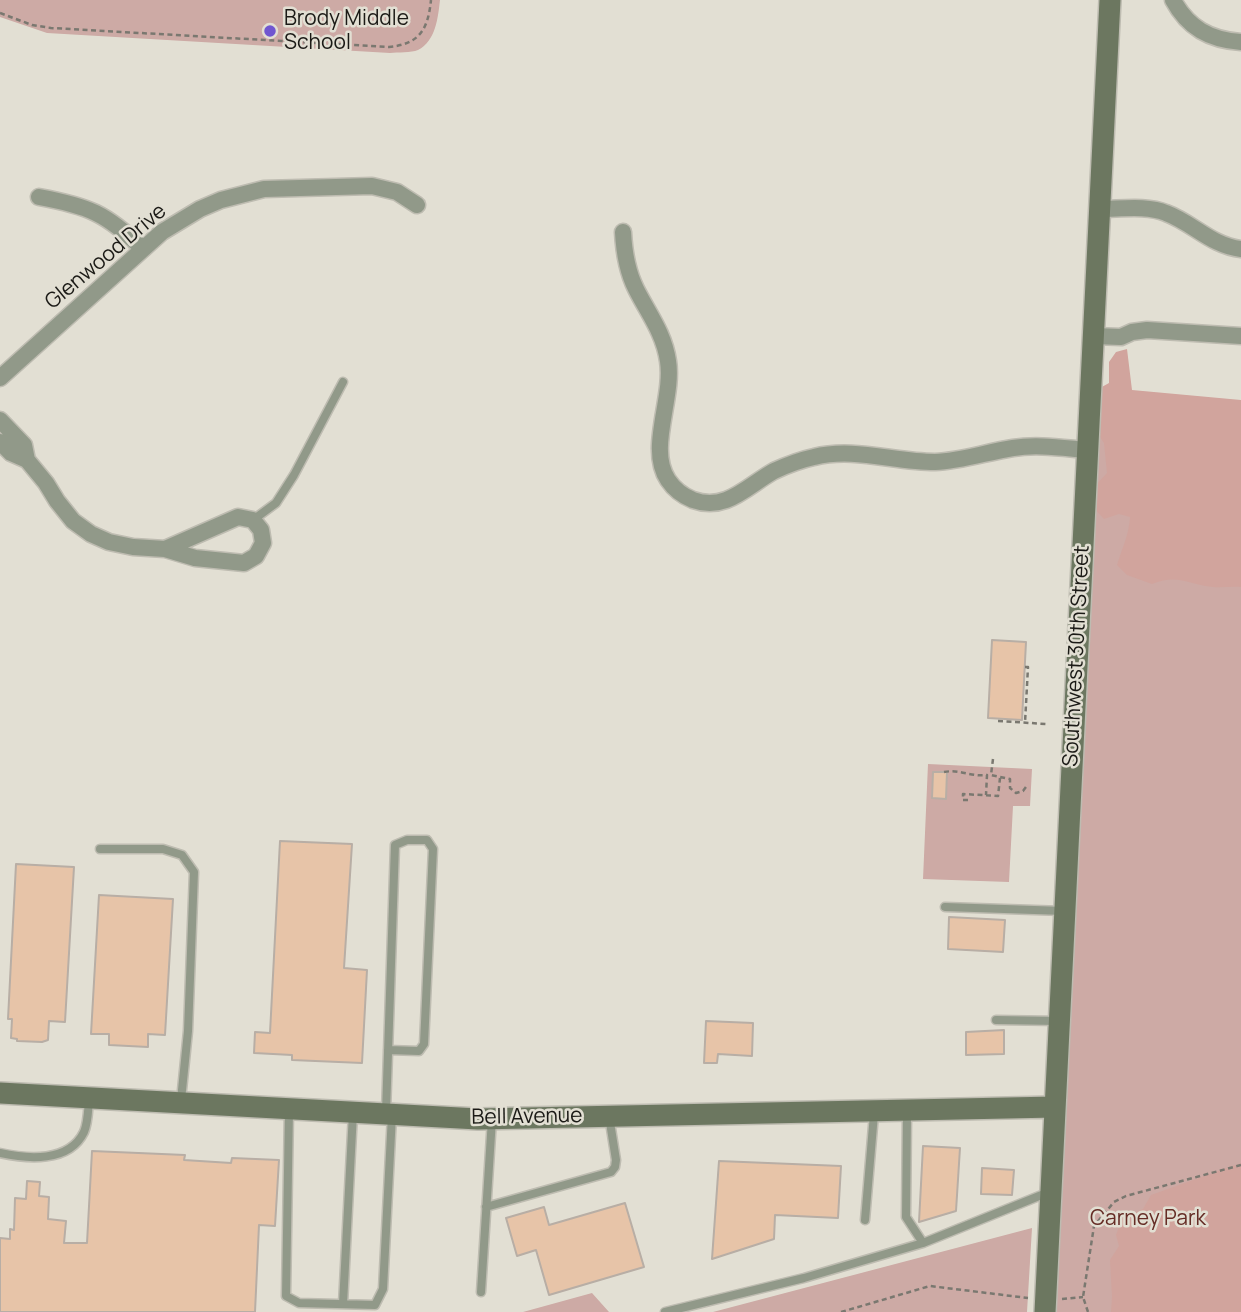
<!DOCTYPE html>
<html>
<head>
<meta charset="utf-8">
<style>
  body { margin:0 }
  canvas { display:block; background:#e2dfd3 }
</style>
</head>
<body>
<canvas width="1241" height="1312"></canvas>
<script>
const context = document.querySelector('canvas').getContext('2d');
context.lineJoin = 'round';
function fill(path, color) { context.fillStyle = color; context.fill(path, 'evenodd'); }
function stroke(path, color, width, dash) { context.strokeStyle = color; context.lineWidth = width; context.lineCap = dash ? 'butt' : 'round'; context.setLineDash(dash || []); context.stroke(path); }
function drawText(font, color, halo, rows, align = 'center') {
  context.font = font + ' Manrope,sans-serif'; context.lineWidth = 5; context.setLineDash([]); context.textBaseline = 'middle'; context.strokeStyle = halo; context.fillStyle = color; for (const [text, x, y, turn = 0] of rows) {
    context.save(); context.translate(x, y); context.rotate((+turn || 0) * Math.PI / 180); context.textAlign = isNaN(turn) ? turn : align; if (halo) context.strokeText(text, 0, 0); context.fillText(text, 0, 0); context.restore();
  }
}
const green = new Path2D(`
  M0,0h440c-2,17 -4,41 -22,50 -7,3 -20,2 -28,3l-343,-20 -47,-16z
  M1090,412l151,5v895h-189z
  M928,764l104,5 -2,37h-17l-4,76 -86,-3z
  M1032,1228l-5,84h-314z
  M592,1293l17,19h-86z`);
const forest = new Path2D(`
  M1127,349l5,41 109,10v187c-9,-1 -19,1 -28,0 -24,-2 -35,-14 -61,-3l-25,-9 -10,-10c5,-17 12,-30 13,-48l-11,-3 -15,5 -11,-12 2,-21 12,-13 -3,-30 -6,-9 2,-46 9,-5v-21l7,-10z
  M1241,1163v149h-130l1,-15 -2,-37 9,-14 -3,-11 6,-16 21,-10 8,-14z`);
const building = new Path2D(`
  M992,640l34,2 -4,78 -34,-2z
  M933,772h14l-1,27 -14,-1z
  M280,841l72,3 -8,124 23,2 -5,93 -70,-3v-5l-38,-2 1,-21 15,1z
  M16,864l58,3 -9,155 -16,-1 -1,19 -6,2 -25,-1v-2l-6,-1 1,-19h-4z
  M99,895l74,4 -8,136 -17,-1v13l-39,-2v-11h-18z
  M949,917l56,3 -2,32 -55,-3z
  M706,1021l47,2 -1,33 -34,-2 -1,9h-13z
  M1004,1030v24l-38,1v-23z
  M923,1146l37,2 -4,63 -37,11z
  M92,1151l93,4 -1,5 47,3 1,-5 47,2 -4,66 -16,-1 -4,87h-255v-74l10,1v-10l4,1 1,-32 11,1 1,-18 13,1 -1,14 10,1 -1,22 18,2 -2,22h23z
  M719,1161l122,5 -3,52 -63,-3 -1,24 -62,20z
  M982,1168l32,2 -2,25 -31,-1z
  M625,1203l19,64 -95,28 -13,-45 -19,6 -11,-38 38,-11 5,18z`);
const path = new Path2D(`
  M0,13l32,12 19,3 338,19c31,-3 39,-18 42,-47
  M1025,667h3l-3,56
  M998,721l48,3
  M993,759l-2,16 19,4v9l6,5 7,-2 3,-4
  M944,772c15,-3 27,5 43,3l-1,20
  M968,800h-5v-6l35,2 2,-18
  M1062,1299l21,-2
  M841,1312l89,-26 98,12
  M1088,1312l-5,-15 11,-71 20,-24 12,-6 115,-31`);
const lane = new Path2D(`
  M253,520l23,-17 18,-28 49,-93
  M100,849h63l19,6 12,17 -6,159 -7,69
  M945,907l119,4
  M996,1020l63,1
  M289,1109l-3,187 13,7 76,2 8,-16 9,-174
  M386,1112l9,-267 12,-5h20l6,9 -9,195 -5,7 -31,-1
  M907,1113l-1,104 17,26 126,-51
  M0,1153c27,6 69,10 84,-21 4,-9 4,-21 5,-32
  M486,1207l125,-35 4,-5 1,-7 -7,-44
  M865,1220l9,-106
  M481,1292l11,-173
  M343,1304l10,-191
  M665,1312l139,-34 119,-35`);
const street = new Path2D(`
  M1173,0c15,28 37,40 68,42
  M39,197c49,9 67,16 104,52
  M1100,209c21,0 47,-4 66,4 27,10 46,33 75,36
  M623,232c1,20 4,39 13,57 12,24 28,44 32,72 6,37 -21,88 0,119 6,9 15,16 25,20 33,12 54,-14 81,-29 13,-6 26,-11 40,-14 40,-10 80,5 121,5 27,-1 52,-10 78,-14 24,-4 50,0 75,2
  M1094,336l27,1 11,-5 15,-2 94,6
  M0,378l162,-146 38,-23 21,-9 43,-11 108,-3 25,6 20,13
  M0,420l24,25 3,15 19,23 11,18 16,20 18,13 18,8 24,5 32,2 30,9 49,5 12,-7 7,-13 -2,-13 -8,-10 -15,-3 -73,32
  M0,442l11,11 16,7`);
const secondary = new Path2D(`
  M0,1093l478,26 577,-12
  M1045,1312l65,-1312`);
const markers = [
  [270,31,7,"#7056d0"]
];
const poiNames = [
  ["Brody Middle",284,19],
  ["School",284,43]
];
const streetNames = [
  ["Glenwood Drive",106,257,-40],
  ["Southwest 30th Street",1077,656,-87],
  ["Bell Avenue",527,1117,-1]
];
const parkNames = [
  ["Carney Park",1148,1219]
];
fill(green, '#cdaaa5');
fill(forest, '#d1a49d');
fill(building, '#e7c4a8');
stroke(building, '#b8aea5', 2);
stroke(lane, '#bebcb1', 11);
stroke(street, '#bebcb1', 19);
stroke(secondary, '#bebcb1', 24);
stroke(path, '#7a7870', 2.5, [5, 3.5]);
stroke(lane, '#919989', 8);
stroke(street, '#919989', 16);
stroke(secondary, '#6c7760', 21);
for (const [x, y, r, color] of markers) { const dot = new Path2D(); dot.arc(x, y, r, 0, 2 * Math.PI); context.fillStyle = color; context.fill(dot); stroke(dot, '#e2dfd3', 2.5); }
drawText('21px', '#1b1a16', '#e2dfd3', poiNames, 'left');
drawText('21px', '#1b1a16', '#e2dfd3', streetNames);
drawText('21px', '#652c25', '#e2dfd3', parkNames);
</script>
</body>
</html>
